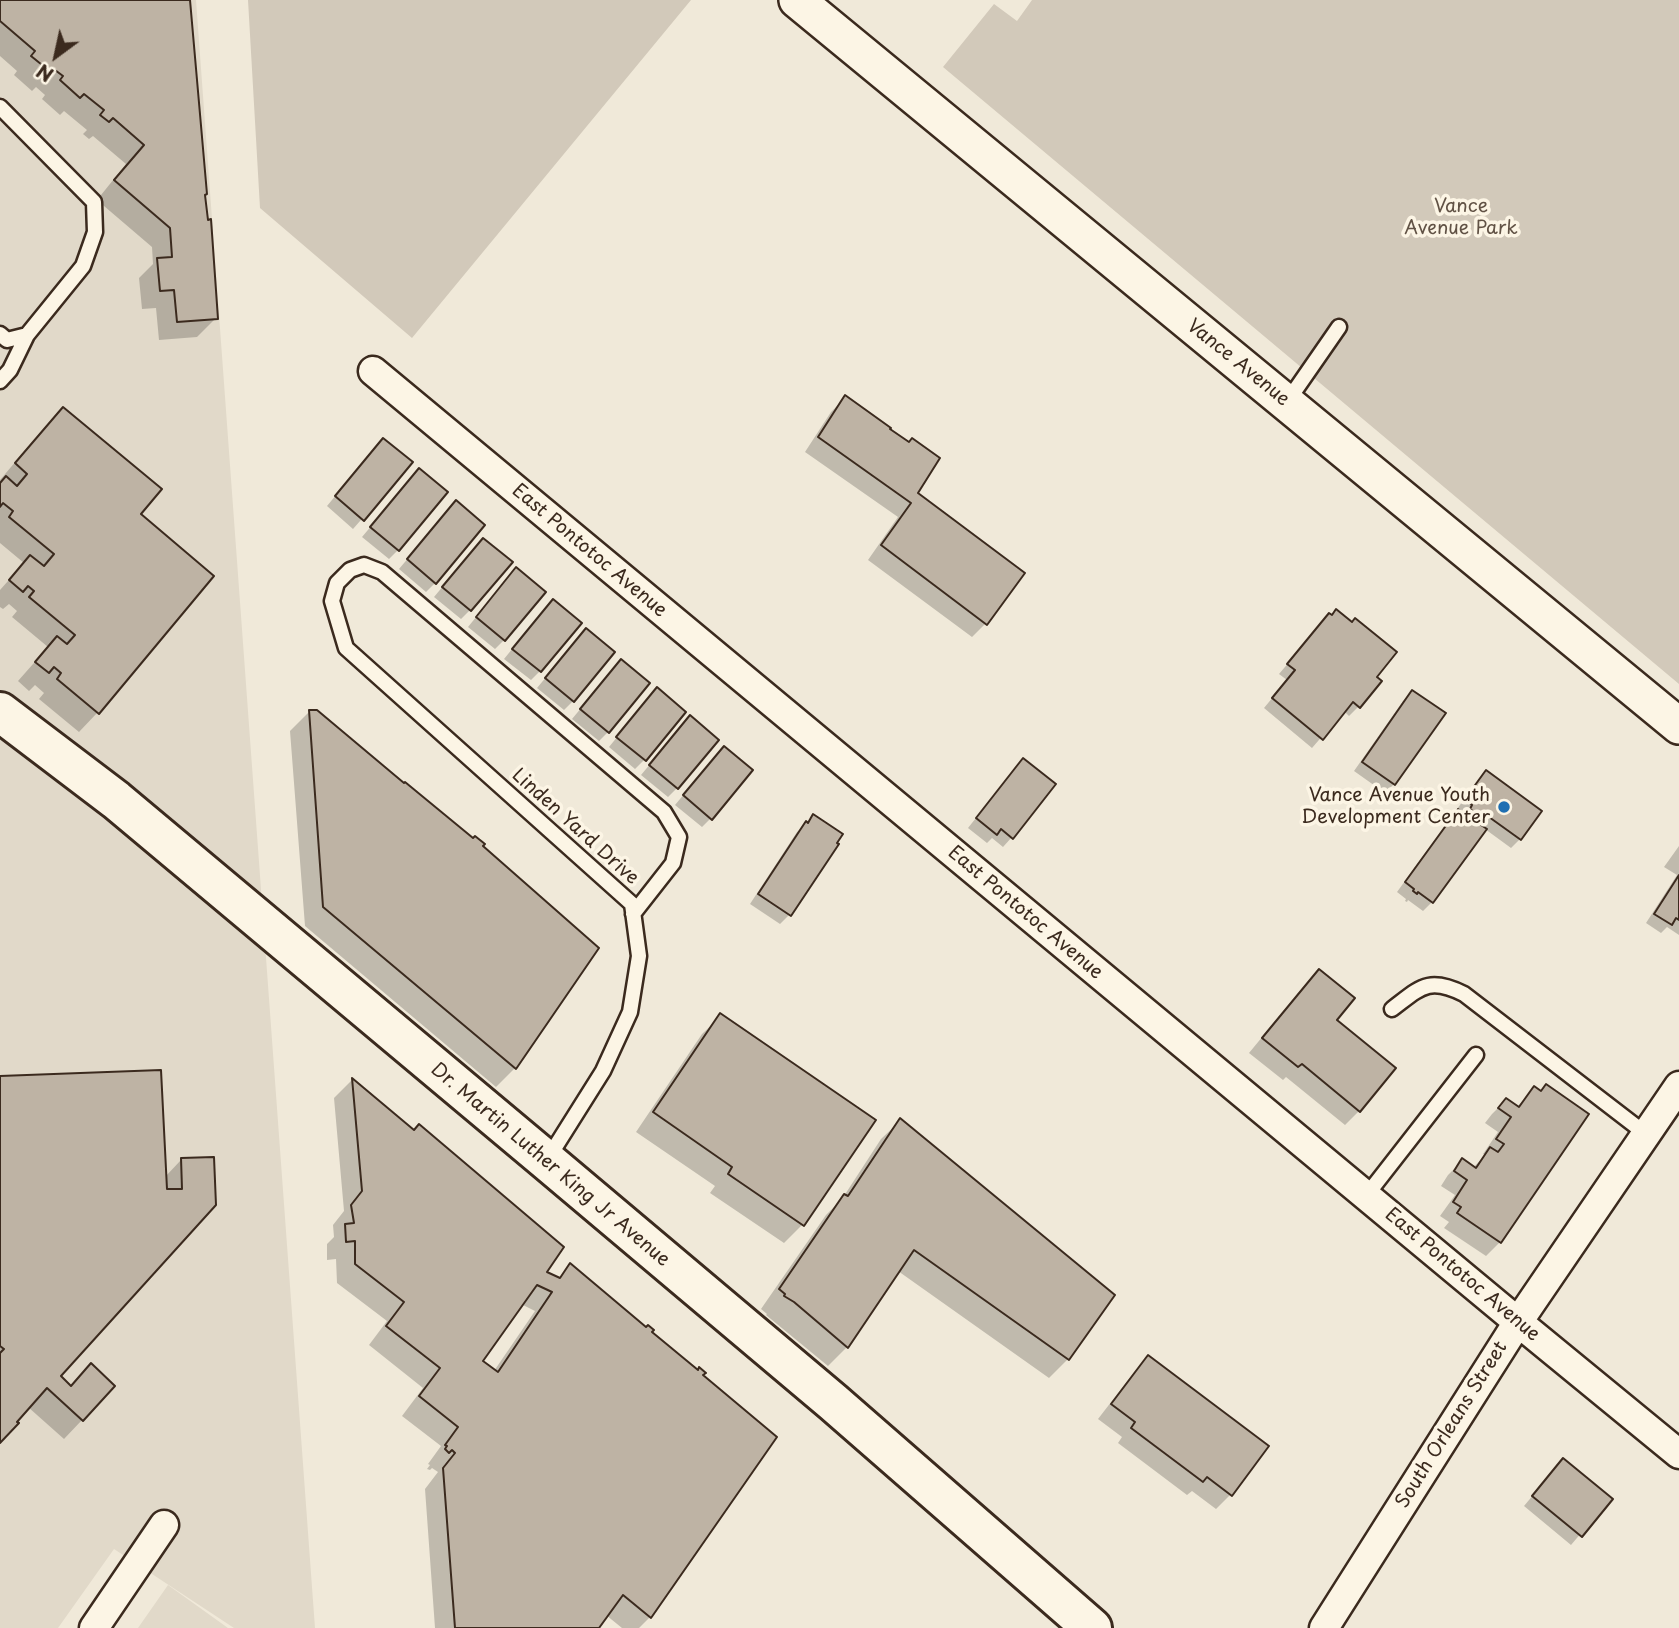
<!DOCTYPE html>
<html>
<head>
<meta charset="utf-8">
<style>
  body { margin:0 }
  #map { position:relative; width:1679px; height:1628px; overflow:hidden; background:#f0e9d9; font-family:"Playpen Sans",sans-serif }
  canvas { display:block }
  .north { position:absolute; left:21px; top:21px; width:70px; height:70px; -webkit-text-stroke:5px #fcf5e5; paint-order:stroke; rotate:213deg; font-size:19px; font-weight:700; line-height:28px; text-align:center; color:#3b2a1e }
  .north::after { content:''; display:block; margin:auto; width:24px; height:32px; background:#3b2a1e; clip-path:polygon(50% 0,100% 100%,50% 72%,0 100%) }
</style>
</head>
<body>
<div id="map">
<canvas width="1679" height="1628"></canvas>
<div class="north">N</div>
</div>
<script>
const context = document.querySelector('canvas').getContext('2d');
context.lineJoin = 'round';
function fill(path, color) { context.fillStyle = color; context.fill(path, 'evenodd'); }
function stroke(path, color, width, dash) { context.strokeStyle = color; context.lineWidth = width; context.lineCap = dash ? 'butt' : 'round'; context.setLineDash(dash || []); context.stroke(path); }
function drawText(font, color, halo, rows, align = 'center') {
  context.font = font + ' "Playpen Sans",sans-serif'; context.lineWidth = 7; context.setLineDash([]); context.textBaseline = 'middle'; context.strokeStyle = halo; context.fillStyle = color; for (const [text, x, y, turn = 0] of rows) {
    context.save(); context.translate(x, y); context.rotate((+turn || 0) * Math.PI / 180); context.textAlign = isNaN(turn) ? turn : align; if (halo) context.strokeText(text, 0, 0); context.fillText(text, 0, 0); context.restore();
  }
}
const built = new Path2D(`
  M0,0h196l119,1628h-81l-120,-79 -56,79h-58z
  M168,1585l60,43h-90z`);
const green = new Path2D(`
  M248,0h443l-279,338 -152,-130z
  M1032,0h647v684l-736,-617 51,-63 23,17z`);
const shadow = new Path2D(`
  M0,0h188l28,318 -19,19 -38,3 -3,-32 -14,1 -3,-31 14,-14 -1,-17 -55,-47 29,-36 -33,-28 -4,3 -6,-5 4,-4 -23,-19 -4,4 -18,-16 3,-4 -9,-8 -4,4 -18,-16 3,-4 -17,-15z
  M845,398l71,96 70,129 -14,14 -104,-77 30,-43 -93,-65 26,-40z
  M63,409l75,106 74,61 -115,137 -18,19 -40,-33 5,-6 -9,-8 -6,6 -11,-10 30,-34 -36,-30 5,-6 -8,-7 -6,5 -3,-2v-17l24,-27 -24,-20v-63l44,-52z
  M374,449l37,14 -58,66 -26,-23z
  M410,480l-12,70 -9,9 -27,-22z
  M447,512l-12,71 -9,9 -27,-23z
  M474,549l-4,61 -9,9 -27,-22z
  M507,579l-3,61 -9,9 -27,-22z
  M544,610l-4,61 -9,9 -27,-21z
  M1329,615l46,62 -16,29 -10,10 -5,-5 -32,37 -48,-40 23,-28 -8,-6z
  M577,640l-4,61 -9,9 -27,-22z
  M612,671l-4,61 -9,9 -27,-22z
  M1412,692l31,22 -49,70 -9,9 -31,-22 49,-70z
  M648,699l-4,61 -9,9 -26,-22z
  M309,712l172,135 116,101 -82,120 -19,19 -191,-161 -15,-195z
  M681,727l-4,61 -9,9 -27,-22z
  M715,757l-4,61 -9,9 -27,-22z
  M1014,770l-2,67 -9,10 -11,-9 -5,5 -19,-15z
  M1486,773l34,66 -9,9 -26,-19 -53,73 -9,9 -15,-11 -1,2 -2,-1 1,-2 -9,-7 52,-72 10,-10 -2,-1 20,-27z
  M814,817l-25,98 -9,9 -30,-20 47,-72z
  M1679,846v89l-12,-8 -6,6 -15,-10 31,-48 -13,-8z
  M1319,971l16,49 24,91 -14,14 -59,-48 -3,3 -34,-27 56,-68z
  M721,1016l81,209 -18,18 -74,-50 5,-7 -79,-54 66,-98z
  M0,1078l165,99 16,-17 31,-1 -154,217 24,44 -18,19 -36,-32 -28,34z
  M352,1080l61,53 131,139 14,7 12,-13 205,172 -125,179 -11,11h-17l-16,-13 -9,13h-162l-10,-139 13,-17 -6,-4 -2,2 -3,-1 3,-4 -2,-1 13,-18 -39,-30 21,-28 -54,-43 18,-24 -50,-38 -1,-24 -9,1v-16l7,-7 -1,-12 11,-14 -10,-113zM521,1304l14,7 -41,60 -14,-9z
  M1534,1088l52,26 -86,128 -14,14 -42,-28 5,-6 -9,-6 15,-21 -14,-9 7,-11 14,-14 11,7 12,-13 -2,-1 15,-22 -13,-9 7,-9 14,-14 11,7z
  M900,1121l213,174 -45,64 -19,19 -151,-107 -51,76 -19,19 -62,-51 1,-1 -6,-5 65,-94 16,-16 39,-60z
  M1149,1357l118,90 -37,48 -14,14 -24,-18 -5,4 -69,-52 4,-6 -24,-18 37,-48z
  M1554,1470l56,29 -39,46 -47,-39z`);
const building = new Path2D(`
  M0,0h190l17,194 -2,1 3,25 3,-1 7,100 -41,3 -3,-32 -14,1 -3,-33 15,-1 -2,-29 -56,-48 30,-35 -31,-27 -4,4 -9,-7 4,-5 -20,-16 -4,4 -20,-18 3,-4 -8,-6 -3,3 -21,-17 4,-5 -35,-30z
  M845,395l46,33 -1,1 19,13 3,-4 28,20 -22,35 107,80 -38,52 -106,-80 30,-42 -93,-66z
  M63,407l99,82 -21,25 73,62 -115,138 -42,-35 4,-6 -7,-6 -5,6 -14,-11 22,-26 10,8 8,-9 -46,-38 5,-6 -6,-5 -5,6 -14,-12 21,-25 14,11 10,-12 -45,-37 4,-6 -10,-8 -3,4v-24l6,-7 11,10 10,-12 -12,-11z
  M383,438l30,24 -49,59 -29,-25z
  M419,468l29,24 -49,59 -29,-24z
  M456,500l29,25 -49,59 -29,-25z
  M483,538l30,24 -42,49 -29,-24z
  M516,567l30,25 -41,49 -29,-24z
  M553,599l29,24 -41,49 -29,-23z
  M1336,609l16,13 3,-4 42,34 -20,25 5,4 -22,27 -7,-6 -30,38 -51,-42 23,-28 -8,-6 42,-51 3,2z
  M586,628l29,24 -41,50 -29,-24z
  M621,659l29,24 -41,50 -29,-24z
  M657,687l29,25 -40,49 -30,-24z
  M1412,690l34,23 -51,72 -33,-23z
  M309,710h8l87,73 1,-1 68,56 2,-2 10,8 -2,2 116,102 -83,121 -193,-162z
  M690,715l29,25 -41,49 -29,-24z
  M724,746l29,24 -41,50 -29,-25z
  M1023,758l33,26 -43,55 -12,-10 -4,6 -21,-17z
  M1486,770l56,41 -21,29 -39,-28 -2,4 -10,-7 2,-4 -7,-6z
  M1458,809l10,7 1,-1 4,2 -1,2 15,10 -54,74 -15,-11 -1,2 -4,-3 1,-2 -9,-7z
  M813,814l30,20 -6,9 2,1 -48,72 -33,-22 48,-73 2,2z
  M1679,875v45l-3,-2 -4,7 -18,-11z
  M1319,969l36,29 -18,22 59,48 -36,44 -58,-48 -4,3 -36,-29z
  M720,1013l156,107 -72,106 -76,-52 4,-7 -79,-55z
  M161,1070l6,119h15l-1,-31 33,-1 2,48 -155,171 10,10 20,-23 24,23 -32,35 -36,-33 -30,34 2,1 -19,20v-90l4,-4 -4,-3v-270z
  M352,1078l62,52 5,-6 145,123 -17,25 13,6 10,-15 76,64 2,-2 6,5 -2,2 46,38 1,-3 7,6 -3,2 74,62 -126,181 -28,-23 -24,33h-144l-12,-160 12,-15 -3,-3 -3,3 -4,-4 2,-3 -2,-1 13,-18 -39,-31 21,-28 -54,-42 18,-24 -49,-38v-23l-9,1 -1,-18 9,-1 -3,-18 11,-14zM537,1285l15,7 -54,80 -15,-11z
  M1546,1084l43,30 -88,129 -44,-30 4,-6 -8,-5 14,-22 -13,-9 8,-13 14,10 14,-21 8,5 6,-8 -8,-5 15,-22 -13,-9 8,-10 13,9 15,-21 7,5z
  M900,1118l215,177 -46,65 -155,-110 -66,98 -54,-46 -10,-6 1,-2 -6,-5 65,-95 4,2z
  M1148,1355l121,91 -37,50 -25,-19 -4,5 -72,-54 4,-6 -24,-18z
  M1563,1458l50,41 -31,38 -50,-41z`);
const service = new Path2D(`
  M0,107l94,95 1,30 -12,34 -56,69 -17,35 -10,11
  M0,334l7,6 20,-5
  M1287,402l52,-75
  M1392,1009c28,-21 36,-33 72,-15l182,140
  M547,1160l56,-89 27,-59 9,-56 -7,-52 -286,-256 -14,-47 5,-18 13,-13 14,-5 18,7 282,240 15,25 -6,26 -40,51
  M1366,1196l110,-141`);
const minor = new Path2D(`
  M373,371l1145,951 161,132
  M94,1628l70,-103
  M1324,1628l194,-306 161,-236`);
const tertiary = new Path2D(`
  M797,0l882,726`);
const primary = new Path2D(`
  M0,712l116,88 431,361 286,241 259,226`);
const markers = [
  [1504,807,7,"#1f6fb2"]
];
const parkNames = [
  ["Vance",1461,207],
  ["Avenue Park",1461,229]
];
const streetNames = [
  ["Vance Avenue",1238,363,39],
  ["East Pontotoc Avenue",589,551,40],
  ["Linden Yard Drive",575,827,42],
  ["East Pontotoc Avenue",1025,913,40],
  ["Dr. Martin Luther King Jr Avenue",550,1165,40],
  ["East Pontotoc Avenue",1462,1275,40],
  ["South Orleans Street",1452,1425,-58]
];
const poiNames = [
  ["Vance Avenue Youth",1490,796],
  ["Development Center",1490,818]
];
fill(built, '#e1d9c9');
fill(green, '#d2c9ba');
fill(shadow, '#0003');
fill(building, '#beb3a4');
stroke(building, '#3b2a1e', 2);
stroke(service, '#3b2a1e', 19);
stroke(minor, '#3b2a1e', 33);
stroke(tertiary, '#3b2a1e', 40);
stroke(primary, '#3b2a1e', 44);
stroke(service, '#fcf5e5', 14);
stroke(minor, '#fcf5e5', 28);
stroke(tertiary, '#fcf5e5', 35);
stroke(primary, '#fcf5e5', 38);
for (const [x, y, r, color] of markers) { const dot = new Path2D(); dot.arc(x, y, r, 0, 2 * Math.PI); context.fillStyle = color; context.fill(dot); stroke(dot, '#fcf5e5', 2.5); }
drawText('19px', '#615245', '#fcf5e5', parkNames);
drawText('19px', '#3b2a1e', '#fcf5e5', streetNames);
drawText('19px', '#3b2a1e', '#fcf5e5', poiNames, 'right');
</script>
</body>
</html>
